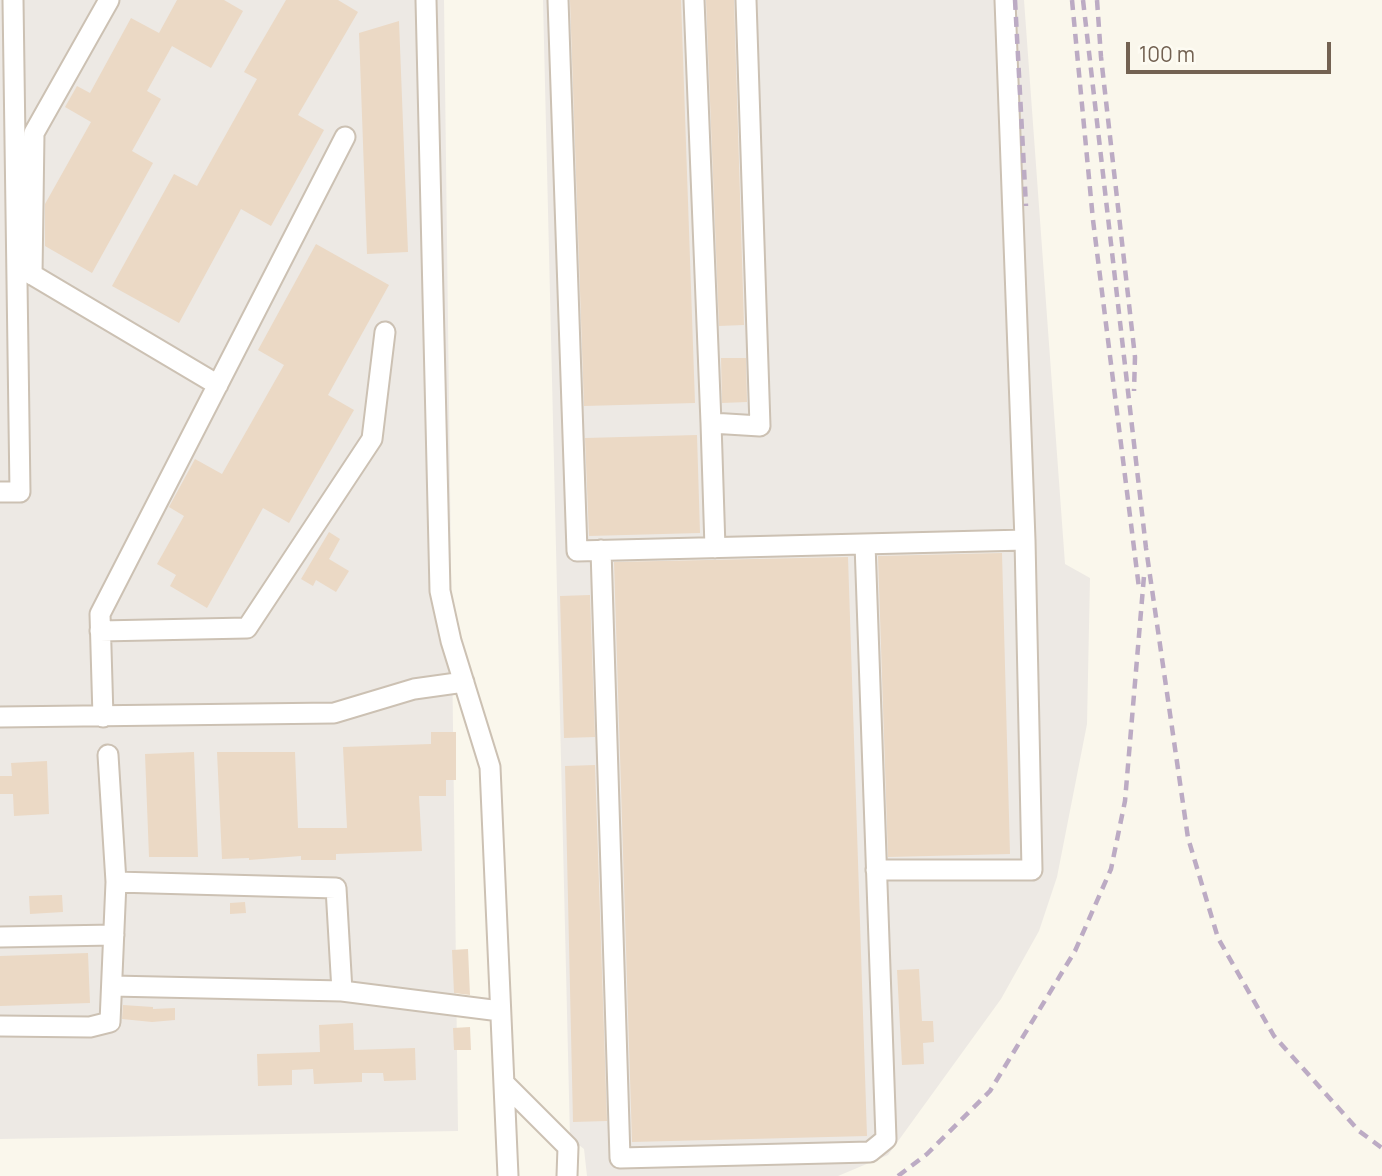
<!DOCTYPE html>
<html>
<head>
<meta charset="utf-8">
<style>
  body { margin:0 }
  #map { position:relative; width:1382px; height:1176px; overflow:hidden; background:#faf7ec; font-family:Manrope,sans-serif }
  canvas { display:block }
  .scale { position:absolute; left:1126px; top:42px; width:205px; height:32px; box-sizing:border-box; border:4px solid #736252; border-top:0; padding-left:9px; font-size:21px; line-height:24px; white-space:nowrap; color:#736252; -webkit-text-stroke:5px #fdfbf2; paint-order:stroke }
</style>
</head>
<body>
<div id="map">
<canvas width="1382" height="1176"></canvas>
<div class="scale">100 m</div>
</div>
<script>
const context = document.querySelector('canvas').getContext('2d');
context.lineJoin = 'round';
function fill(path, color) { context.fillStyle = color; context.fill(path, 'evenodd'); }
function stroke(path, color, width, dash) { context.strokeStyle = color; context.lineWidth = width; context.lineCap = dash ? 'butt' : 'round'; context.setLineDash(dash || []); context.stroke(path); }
const industrial = new Path2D(`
  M0,0h444l14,1131 -458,8z
  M543,0h481l41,564 25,14 -3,146 -30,153 -18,54 -38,68 -113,156 -50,21h-251l-3,-27 -14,-11z`);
const building = new Path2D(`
  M177,0h47l19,11 -32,57 -39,-22 -25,45 14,8 -29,52 21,12 -61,110 -47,-27v-42l46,-82 -26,-15 12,-21 13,7 41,-75 28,15z
  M286,0h52l20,12 -60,103 26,15 -53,96 -30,-17 -62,114 -67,-37 62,-112 23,12 60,-107 -13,-7z
  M570,0h111l14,403 -111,3z
  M706,0h28l10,325 -25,1z
  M399,21l9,231 -41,2 -8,-221z
  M316,244l73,41 -61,110 26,15 -65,113 -26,-15 -56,100 -37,-22 6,-11 -19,-11 27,-48 -15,-9 26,-48 27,15 62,-109 -26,-15z
  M721,358h25l1,44 -25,1z
  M697,435l3,98 -111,3 -4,-98z
  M329,532l11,7 -11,20 20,12 -13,21 -20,-12 -3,6 -12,-7z
  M1002,553l8,301 -122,3 -10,-301z
  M848,557l19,579 -235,6 -18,-580z
  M590,595l5,142 -31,1 -4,-142z
  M431,732h25v48h-10v16h-27l3,55 -86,3v6h-35v-4l-52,4v-2l-27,1 -5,-107h78l3,76h49l-4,-81 88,-3z
  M194,752l4,105h-49l-4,-103z
  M47,761l2,53 -35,2 -1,-22h-13v-18h12l-1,-13z
  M595,765l12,356 -34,1 -8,-356z
  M62,895l1,17 -33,2 -1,-18z
  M245,902l1,11 -16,1v-11z
  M468,949l2,46 -16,-2 -2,-43z
  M88,953l2,50 -90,3v-50z
  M919,969l3,52h11l1,21 -11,1 1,21 -22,1 -5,-95z
  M123,1005l30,2v2l22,-1v12l-23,2 -30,-3z
  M353,1023l1,27 61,-2 1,32 -32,1 -1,-8h-21v9l-48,2 -1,-15 -21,1v15l-34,1 -1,-32 63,-2 -1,-27z
  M470,1027l1,23h-17l-1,-22z`);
const minor = new Path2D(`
  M426,0l14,591 11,50 39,126 18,409
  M558,0l19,551 448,-11
  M694,0l17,423 49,3 -14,-426
  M21,268l197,117
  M32,275l2,-142 75,-133
  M711,423l4,125
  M0,492h20l-7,-492
  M601,550l19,608 250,-6 16,-13 -21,-595
  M100,631l147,-3 125,-189 13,-107
  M0,717l334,-4 80,-24 50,-7
  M103,717l-3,-103 245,-477
  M108,755l8,127 220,6 6,103 158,20
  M876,870h156l-7,-330 -20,-540
  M0,937l114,-2
  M112,986l230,5
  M0,1026l90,1 20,-5 6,-140
  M504,1083l64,64 -1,29`);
const rail = new Path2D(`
  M1015,0l11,206
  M1072,0l21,220 46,368
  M1083,0l63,548 42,290 30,100 56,98 85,95 23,17
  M1097,0l4,57 34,300 -1,34
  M898,1176l29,-22 63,-63 85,-140 36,-82 14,-68 19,-225`);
fill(industrial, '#ede9e4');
fill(building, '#ebd9c5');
stroke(minor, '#ccc1b3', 23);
stroke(minor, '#fff', 19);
stroke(rail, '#bcabc4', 4.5, [10, 7]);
</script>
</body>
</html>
